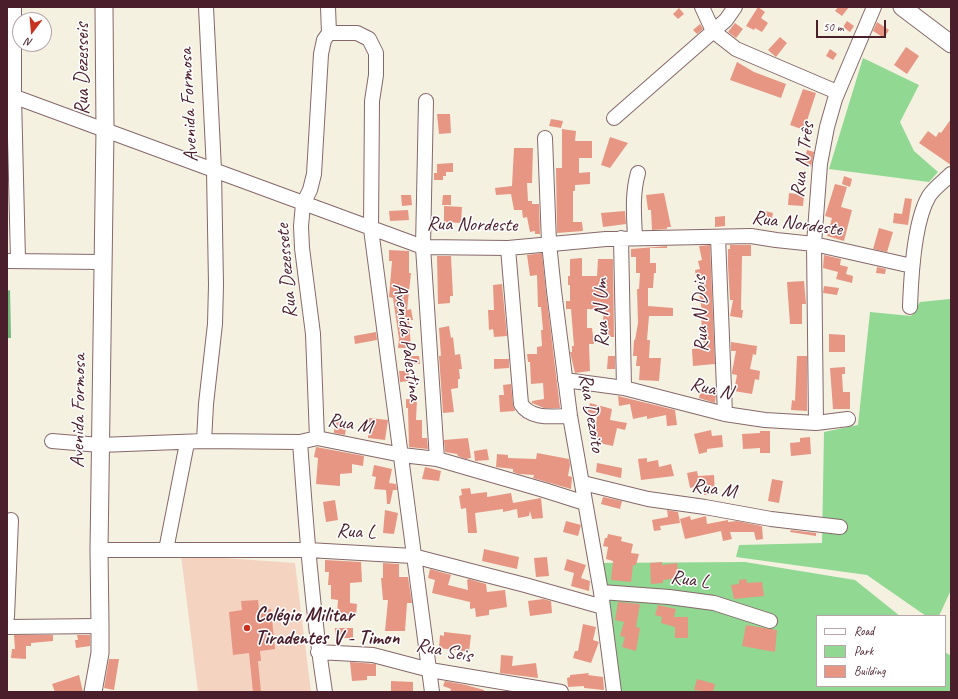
<!DOCTYPE html>
<html>
<head>
<meta charset="utf-8">
<style>
  body { margin:0 }
  #map { position:relative; width:958px; height:699px; overflow:hidden; background:#f4f1e0; font-family:Caveat,sans-serif }
  canvas { display:block }
  .frame { position:absolute; inset:0; border:8px solid #4a1f2b; pointer-events:none }
  .legend { position:absolute; left:816px; top:615px; width:130px; height:72px; box-sizing:border-box; background:#fff; border:1px solid #b7a5aa; margin:0; padding:5px 7px; list-style:none; font-size:12px; color:#4a1f2b }
  .legend li { display:flex; align-items:center; gap:8px; height:20px }
  .legend b { width:20px; border:1px solid #b7a5aa }
  .north { position:absolute; left:12px; top:12px; width:40px; height:40px; box-sizing:border-box; background:#fff; border:1px solid #b7a5aa; border-radius:50%; rotate:196deg; font-size:11px; font-weight:700; line-height:16px; text-align:center; color:#4a1f2b }
  .north::after { content:''; display:block; margin:auto; width:14px; height:18px; background:#c8321e; clip-path:polygon(50% 0,100% 100%,50% 72%,0 100%) }
  .scale { position:absolute; left:816px; top:20px; width:70px; height:18px; box-sizing:border-box; border:2px solid #4a1f2b; border-top:0; padding-left:5px; font-size:12px; line-height:14px; white-space:nowrap; color:#4a1f2b; -webkit-text-stroke:3px #fff; paint-order:stroke }
</style>
</head>
<body>
<div id="map">
<canvas width="958" height="699"></canvas>
<div class="frame"></div>
<ul class="legend">
<li><b style="height:5px;background:#fff"></b>Road</li>
<li><b style="height:11px;background:#91d893"></b>Park</li>
<li><b style="height:11px;background:#e79684"></b>Building</li>
</ul>
<div class="north">N</div>
<div class="scale">50 m</div>
</div>
<script>
const context = document.querySelector('canvas').getContext('2d');
context.lineJoin = 'round';
function fill(path, color) { context.fillStyle = color; context.fill(path, 'evenodd'); }
function stroke(path, color, width, dash) { context.strokeStyle = color; context.lineWidth = width; context.lineCap = dash ? 'butt' : 'round'; context.setLineDash(dash || []); context.stroke(path); }
function drawText(font, color, halo, rows, align = 'center') {
  context.font = font + ' Caveat,sans-serif'; context.lineWidth = 3; context.setLineDash([]); context.textBaseline = 'middle'; context.strokeStyle = halo; context.fillStyle = color; for (const [text, x, y, turn = 0] of rows) {
    context.save(); context.translate(x, y); context.rotate((+turn || 0) * Math.PI / 180); context.textAlign = isNaN(turn) ? turn : align; if (halo) context.strokeText(text, 0, 0); context.fillText(text, 0, 0); context.restore();
  }
}
const built = new Path2D(`
  M181,555l114,8 16,129h-113z`);
const green = new Path2D(`
  M863,58l56,27 -19,37 14,29 24,21 -9,10 -100,-13z
  M951,284v306l-12,26h-13l-59,-41 -131,-18 3,-12 83,-2 2,-111 34,-7 12,-113 41,4 9,-14 30,-3z
  M745,562l110,18 45,36h-83v70h128v-34l6,4v36h-332l-23,-129z`);
const forest = new Path2D(`
  M10,290l1,48h-4v-47z`);
const building = new Path2D(`
  M758,7l7,5 -4,6 7,5 -6,9 -7,-4 -1,2 -8,-4z
  M838,7h11l-7,9 -7,-5z
  M679,8l5,6 -6,5 -5,-5z
  M847,21l7,5 -4,6 -7,-5z
  M877,22l12,8 -5,8 -11,-7z
  M735,23l8,6 -7,9 -8,-6z
  M700,24l3,5 -6,5 -4,-4z
  M780,37l7,6 -11,14 -8,-7z
  M906,47l13,9 -12,18 -13,-9z
  M830,49l7,5 -4,6 -7,-4z
  M737,62l17,10 32,12 -5,14 -51,-18z
  M803,89l13,4 -12,37 -14,-5z
  M437,114h13l1,19 -12,1z
  M551,119l12,2 -2,7 -12,-2z
  M951,119v46l-32,-22 9,-12 8,6 3,-5 2,1z
  M562,129l14,2 -1,10h17v17h-13v15l11,-1v12l-15,1v6h-2v31h9l1,9 -26,2 -1,-65h6z
  M610,137l18,6 -18,25 -9,-3z
  M514,148h19l-1,35h-5l1,18h4v3h7l1,30h-5v-3l-5,1 -3,-15 -4,1 -1,-8h-8l-3,-16 -15,1 -1,-7 17,-2z
  M807,150l7,2 -3,15 -8,-2z
  M453,163v9h-7v4h-3v4h-9v-7h3v-9z
  M844,176l8,3 -2,8 -8,-3z
  M835,184l12,3 -6,20 11,3 -8,31 -17,-5 5,-18 -7,-2z
  M664,193l7,34h-4v2l-15,1 -1,-20h-3l-2,-15z
  M789,193l15,2 -1,11 -15,-1z
  M401,195h10l1,10 -10,1z
  M443,195h8v10h-9z
  M905,198l7,1 -4,26 -15,-2 1,-10 8,1z
  M444,206l18,1 -1,16 -17,-1z
  M408,210l1,10 -19,1 -1,-10z
  M625,211l1,13 -23,3 -2,-14z
  M765,211l8,2 -2,10 -8,-1z
  M725,216v10l-10,1v-10z
  M879,228l14,4 -6,20 -14,-3z
  M710,245l5,119 -22,2 -1,-17 13,-1 -5,-21h2l-1,-9 2,-1 -8,-47 5,-1 -2,-8 4,-1 -3,-14z
  M730,245h21v11h-9l-1,54h2l-1,8 -12,-2 3,-16h-3l-2,-35v-16h2z
  M667,246v2h-17v15h6v10h-2l-1,15h-5v18l25,2v8h-24l-2,24h3l-1,18h12l-2,23 -20,-1 1,-14h-4l1,-10h-4l1,-16h1l3,-17 -1,-34h2l1,-16h-4v-16h-5v-8z
  M389,250l20,1v22h2l-4,37 4,-1 2,11h-4l2,28h-13l1,-9 -6,-41 -4,-1 3,-36h-3z
  M542,253l4,39 14,116h-16l-12,-5v-2l12,-2 -1,-16 -12,1 -1,-22h-2l-1,-8h10v-7l5,-1 -1,-16h2l-2,-23h-3l-1,-32 -7,1 -3,-21z
  M824,255l17,4 -1,6 8,2 -2,7 7,2 -1,7 -16,-4 2,-7 -15,-4z
  M437,256h14l2,40h-3v7l-12,1z
  M582,258v18h15l1,-17h15l1,78h-6v-16h-5l1,-11 -17,-1v19h5l2,16h-5l1,27 -15,2 -5,-21h2v-6h2l-3,-37h-5v-8h4v-16h-2v-9h2v-17z
  M877,267l9,2 -1,5 -9,-1z
  M804,281l2,23h-4v20h-12l-3,-42z
  M502,284l5,52 -13,1 -1,-8 -4,1 -1,-20h6l-1,-25z
  M824,286l15,2 -2,7 -14,-2z
  M449,326l2,12 2,-1 2,18 5,-1 2,15h-3l1,10h-2v9l-7,1 3,23 -11,1 -4,-57h2l-2,-28z
  M376,332l1,8 -22,4 -1,-8z
  M829,334l16,1v17h-16z
  M731,342l26,4 -1,9 -3,-1 -3,15 10,2 -1,9 -4,-1 -3,15 -18,-3 3,-16 -5,-1v-2l4,-21h-5z
  M407,356h12l1,8h-13z
  M608,356h7v13h-8z
  M797,356h10v55l-16,-1 1,-10 3,1z
  M494,359h15v9l-15,1z
  M845,367v7h-3l1,18h7v17h-17l-3,-41z
  M399,371h10v10l-9,1z
  M511,384l2,21 2,6 -15,1 -1,-17h5l-1,-10z
  M700,393l16,2 -1,8 -16,-5z
  M618,396l57,14 2,15 -10,1 -1,-11 -19,4v-3l-14,3 -3,-15 -11,2z
  M406,399l11,1 -1,20h6v18h5l1,11 -19,-2 -1,-39h-2z
  M590,403l22,6 -2,11 17,3 -2,7 -8,-2 -4,18 -19,-4 3,-26 -10,-2z
  M369,418l19,2 -3,20 -17,-2z
  M335,419l12,1 -2,15 -11,-2z
  M711,430l1,6 10,-1 1,12 -16,2v3l-8,2 -5,-20z
  M760,431h10v22h-10v-5l-17,1 -1,-15 18,-1z
  M810,437l1,17 -20,2 -1,-13 10,-1v-4z
  M468,438l3,20 -5,1 -8,-3 -1,-2 -12,-2 -1,-12z
  M316,447l48,9 -1,10 -11,-2v9l-12,1v12l-24,-2 2,-26 -4,-1z
  M487,449l2,11 -14,1 -1,-10z
  M537,453l32,6 1,6 -2,11 4,1 -1,12 -38,-11 1,-3 -15,-1 -6,-2v-3l-17,-2 1,-13 11,1v3l28,1z
  M647,458v4l11,-2 1,7 12,-3 3,12 -33,4 -3,-21z
  M597,463l25,5 -1,10 -25,-6z
  M374,465l18,4 -3,14 7,1 1,6h-4l-3,14h-3l-1,-14 -12,-1 2,-12 -4,-1z
  M425,467l16,4 -2,10 -17,-2z
  M697,471l1,5 16,-1 1,19 -11,1 -1,-10 -13,3 -3,-15z
  M772,479l11,2 -4,22 -11,-2z
  M470,488l1,6 16,-2v5l24,-4 2,10 28,-5 2,20 -11,1 -2,-8 -1,5 -11,2 -1,-9 -14,3v-3l-28,4 2,20h-9l-2,-25 -5,1 -2,-13 3,-1 -1,-6z
  M603,497l19,4 -2,8 -19,-5z
  M335,500l3,20 -12,2 -3,-20z
  M385,510l13,3 -4,21 -11,-1z
  M667,510l11,2 2,11 -20,3 1,4 -7,1 -2,-11 16,-3z
  M690,516l1,4 15,-4 1,8 21,-4v2l9,-1 25,5 1,13 -7,1 -2,-8h-24l2,7 -9,2 -2,-10 -36,8 -5,-20z
  M566,521l15,4 -3,11 -15,-4z
  M791,530l25,3v3l-26,-4z
  M608,534l14,3 -1,4 12,3 -2,9 8,1 -3,11h-3l-2,17 -20,-2 2,-19 -7,-2 2,-12 -5,-1 2,-8h2z
  M484,549l35,8 -2,12 -35,-8z
  M547,557l2,19 -13,1 -2,-19z
  M567,559l19,6 -5,13 9,3 -1,10 -18,-5 3,-13 -10,-3z
  M325,560l36,2 1,20 -12,1v20l7,1 -1,12 -19,-2 1,-14 -7,-1v-14h-3l1,-13h-4z
  M662,562v3l15,-2 2,15 -16,2v3l-12,1 -1,-21z
  M383,563l16,1v13h9l4,26h-5l-2,28h-20l3,-31h-5l-2,-22h2z
  M430,569l21,6 -3,10 20,5 -1,-10 2,-1 17,5 1,8 18,-2 2,17 -18,3v5l-13,2 -1,-9 -5,1v-7l-38,-9 3,-13 -7,-2z
  M746,579l1,4 15,-1 2,14 -30,3 -3,-14 8,-1v-4z
  M543,599l8,2 1,12 -22,3 -2,-15z
  M258,600l1,10 12,-1 4,40 -15,2 1,10h-3l3,31h-8l-4,-39 -16,2 -4,-43 13,-2 -1,-9z
  M618,602l22,2 -4,23 4,1 -4,23 -14,-4 3,-10 -5,-1 4,-14 -9,-2z
  M658,605l18,4 -2,8h14v21h-13v-11l-14,-4 1,-6 -7,-2z
  M583,624l13,3 -3,13 6,2 -8,21 -18,-5 2,-7h3z
  M746,625l31,5 -2,22 -33,-6z
  M335,628h18v10h-18z
  M444,632l27,3 -2,17 -30,-4 1,-13 4,1z
  M14,635h39v6l-22,2v3h-5v13l-15,-1 1,-9h3z
  M77,635h13v11l-14,2 -1,-8h3z
  M501,655l12,1 -1,10 24,-3 2,15 -38,-5z
  M109,659h10l-5,31 -10,-2z
  M350,662l26,2v12h-9v4l-15,1z
  M589,673l-1,2 15,2 1,13 -20,-2v-2l-16,1 -1,-9 3,-1v-2z
  M79,675l4,17h-28l-3,-8z
  M697,679l18,5 -2,8 -19,-2z
  M391,681l22,1v10h-22z
  M445,681l21,4 18,5v2h-34l1,-3 -8,-3z`);
const minor = new Path2D(`
  M14,7v90l4,163
  M328,7l1,26
  M702,7l11,24 23,18 101,43
  M329,33h28l12,6 7,14v22l-4,26 -1,128 61,463
  M7,94l416,153 85,1 98,-9 145,-3 25,4 38,4 98,22
  M426,101l-3,146 14,212
  M614,118l112,-98 9,-13
  M545,138l4,105 5,48 16,125 31,176 13,100
  M635,237c-1,-22 -3,-43 3,-64
  M718,237l7,177
  M621,238l3,150
  M508,248l13,156c10,16 32,12 49,12
  M7,261l96,1
  M910,307c1,-30 4,-86 19,-111 5,-8 15,-15 22,-22
  M565,380l59,8 101,26 40,6 51,3 32,-4
  M816,423l-2,-179 6,-80 7,-37 8,-28 39,-92
  M317,438l-4,-104 -11,-86 -1,-22 2,-22 7,-14 4,-16 7,-120 3,-14 5,-7
  M52,441l48,4 104,-4 96,1 17,-4 85,17 35,4 107,31 41,13
  M204,441l2,-37 9,-80 1,-39 -2,-115 -8,-163
  M300,442c6,83 12,167 25,250
  M583,483l65,16 57,8 66,12 69,8
  M99,550h209l105,6 112,29 78,22
  M166,550l21,-107
  M601,592l68,5 45,6 56,18
  M7,617l4,-97
  M7,627l93,-1
  M318,652l55,3 57,15 131,22`);
const major = new Path2D(`
  M902,7l49,37
  M93,692l7,-39v-27l-1,-76 6,-420 -1,-123`);
const markers = [
  [247,628,4,"#c8321e"]
];
const streetNames = [
  ["Rua Dezesseis",83,69,-90],
  ["Avenida Formosa",189,105,-93],
  ["Rua N Três",803,160,-82],
  ["Rua Nordeste",797,224,8],
  ["Rua Nordeste",472,225,1],
  ["Rua Dezessete",287,271,-95],
  ["Rua N Um",602,313,-91],
  ["Rua N Dois",701,314,-92],
  ["Avenida Palestina",407,342,82],
  ["Rua N",711,389,14],
  ["Avenida Formosa",79,411,-89],
  ["Rua Dezoito",591,413,81],
  ["Rua M",350,424,10],
  ["Rua M",714,489,9],
  ["Rua L",356,532,3],
  ["Rua L",690,580,8],
  ["Rua Seis",444,651,12]
];
const poiNames = [
  ["Colégio Militar",255,616],
  ["Tiradentes V - Timon",255,639]
];
fill(built, '#f5d3c1');
fill(green, '#91d893');
fill(forest, '#74b87d');
fill(building, '#e79684');
stroke(minor, '#86686a', 16);
stroke(major, '#86686a', 19);
stroke(minor, '#fff', 14);
stroke(major, '#fff', 17);
for (const [x, y, r, color] of markers) { const dot = new Path2D(); dot.arc(x, y, r, 0, 2 * Math.PI); context.fillStyle = color; context.fill(dot); stroke(dot, '#fff', 1.5); }
drawText('20px', '#4a1f2b', '#fff', streetNames);
drawText('bold 20px', '#4a1f2b', '#fff', poiNames, 'left');
</script>
</body>
</html>
